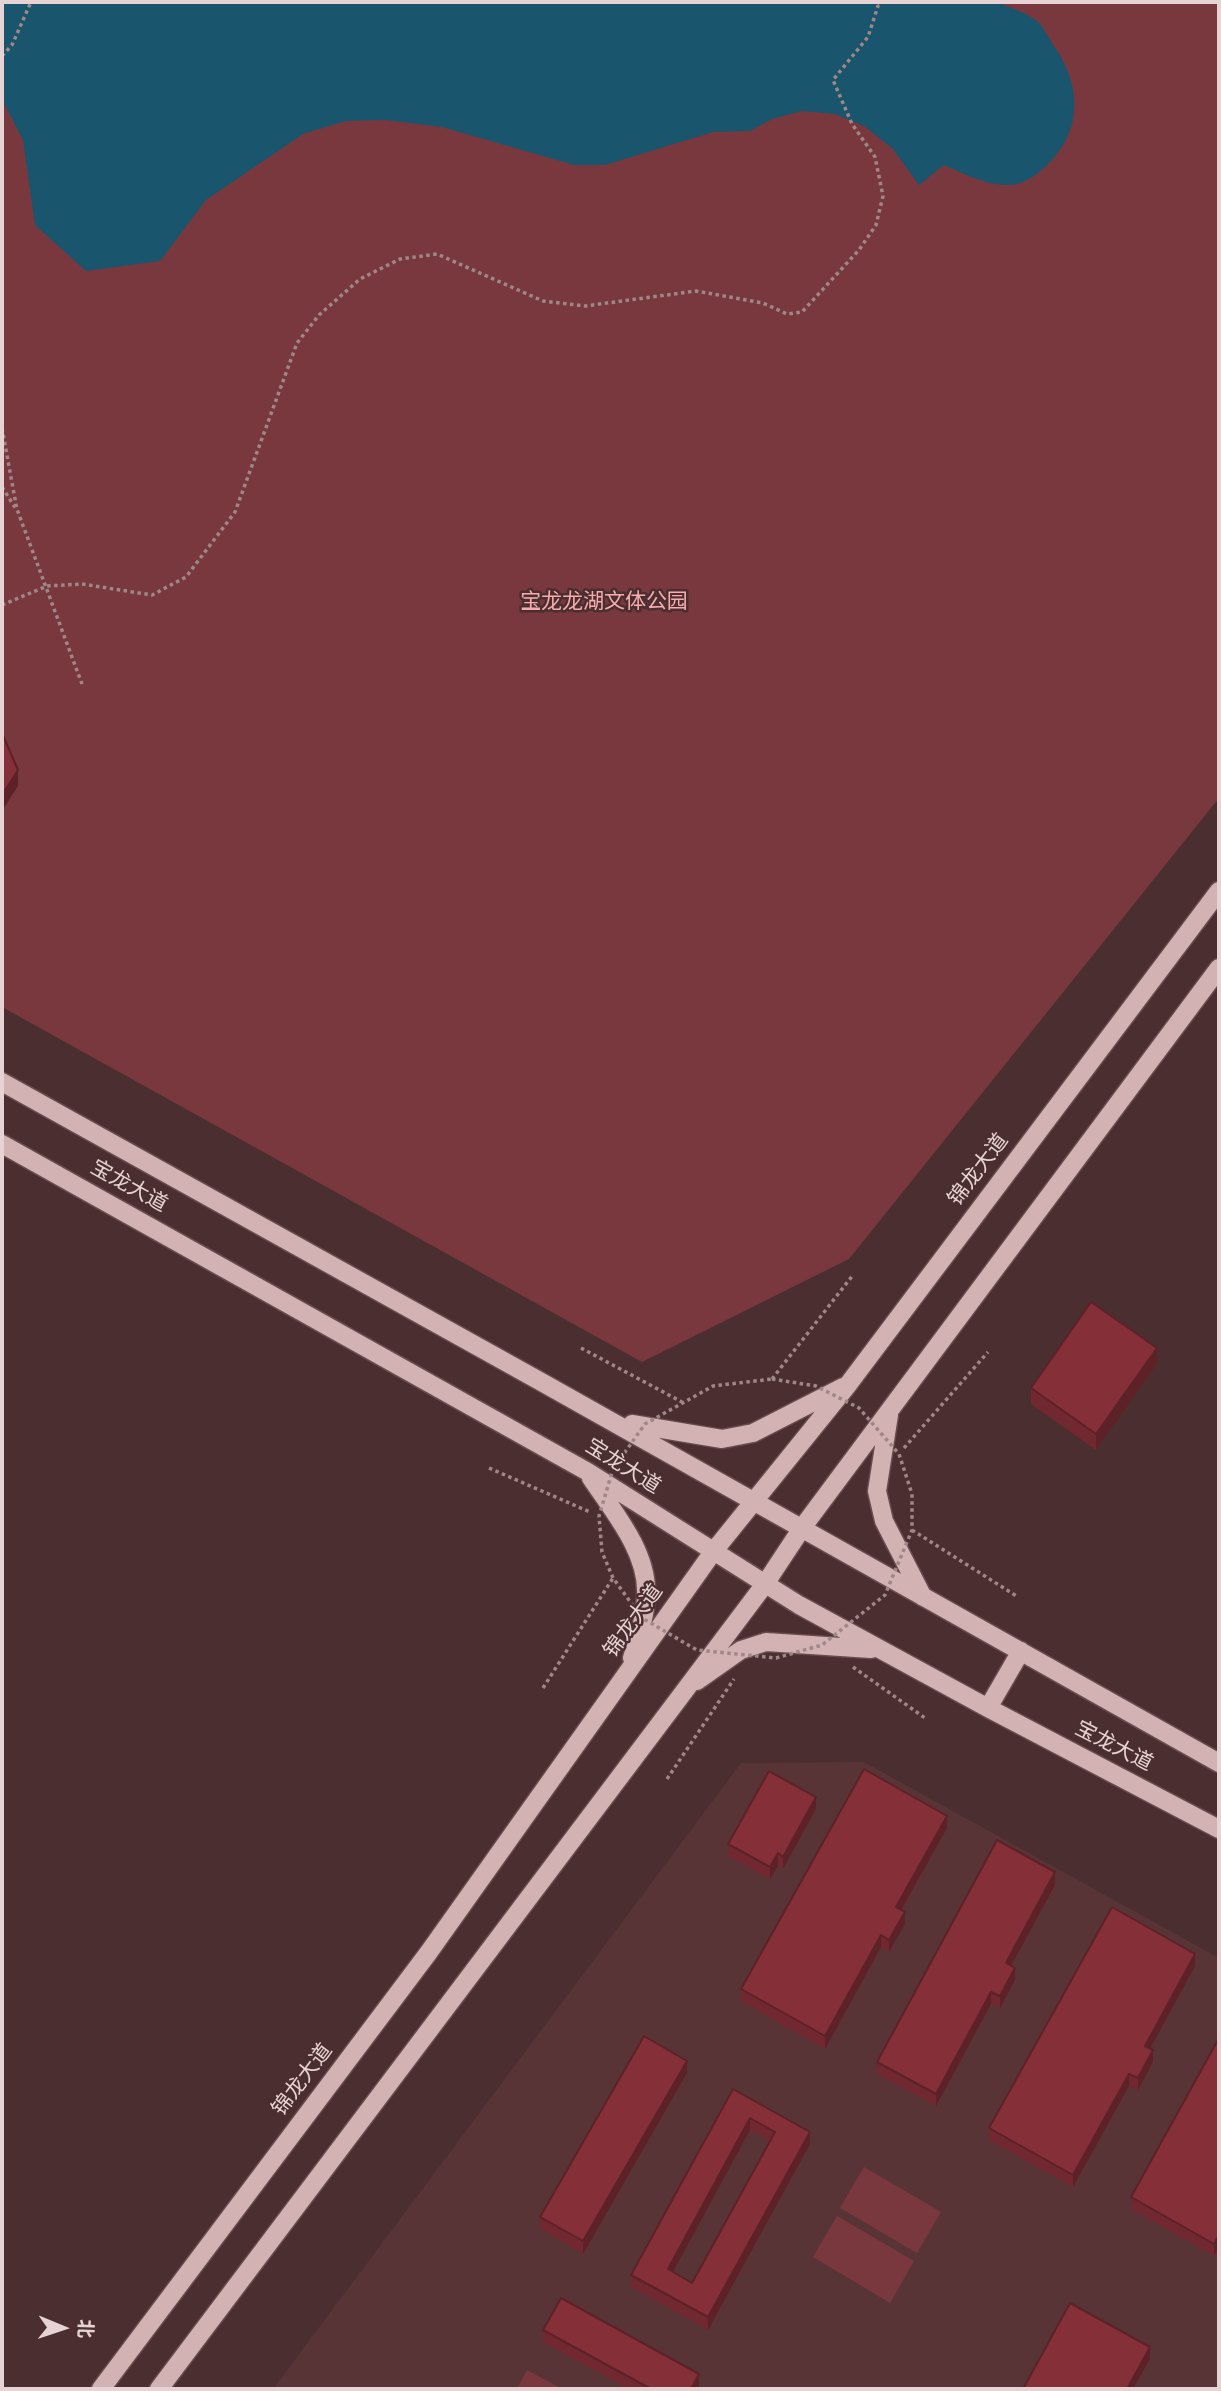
<!DOCTYPE html>
<html>
<head>
<meta charset="utf-8">
<style>
  body { margin:0 }
  #map { position:relative; width:1221px; height:2391px; overflow:hidden; background:#4b2e2f; font-family:Overpass,"Noto Sans SC",sans-serif }
  canvas { display:block }
  .frame { position:absolute; inset:0; border:4px solid #e7d3d3; pointer-events:none }
  .north { position:absolute; left:28px; top:2293px; width:70px; height:70px; -webkit-text-stroke:5px #4b2e2f; paint-order:stroke; rotate:92deg; font-size:19px; font-weight:700; line-height:28px; text-align:center; color:#e7d3d3 }
  .north::after { content:''; display:block; margin:auto; width:24px; height:32px; background:#e7d3d3; clip-path:polygon(50% 0,100% 100%,50% 72%,0 100%) }
</style>
</head>
<body>
<div id="map">
<canvas width="1221" height="2391"></canvas>
<div class="frame"></div>
<div class="north">北</div>
</div>
<script>
const context = document.querySelector('canvas').getContext('2d');
context.lineJoin = 'round';
function fill(path, color) { context.fillStyle = color; context.fill(path, 'evenodd'); }
function stroke(path, color, width, dash) { context.strokeStyle = color; context.lineWidth = width; context.lineCap = dash ? 'butt' : 'round'; context.setLineDash(dash || []); context.stroke(path); }
function drawText(font, color, halo, rows, align = 'center') {
  context.font = font + ' Overpass,"Noto Sans SC",sans-serif'; context.lineWidth = 5; context.setLineDash([]); context.textBaseline = 'middle'; context.strokeStyle = halo; context.fillStyle = color; for (const [text, x, y, turn = 0] of rows) {
    context.save(); context.translate(x, y); context.rotate((+turn || 0) * Math.PI / 180); context.textAlign = isNaN(turn) ? turn : align; if (halo) context.strokeText(text, 0, 0); context.fillText(text, 0, 0); context.restore();
  }
}
const built = new Path2D(`
  M864,1762l355,196v431h-946l468,-626z`);
const green = new Path2D(`
  M2,2h1217v796l-370,461 -207,103 -640,-355z
  M864,2167l77,45 -24,41 -77,-45z
  M837,2216l77,45 -24,42 -77,-46z
  M527,2370l35,19h-45z`);
const water = new Path2D(`
  M2,2h996c12,6 29,11 39,19 6,5 11,16 15,22 27,38 33,81 -1,118 -11,11 -24,23 -41,24 -22,1 -46,-11 -66,-20l-25,20 -27,-37 -28,-22 -29,-12 -33,-3 -30,8 -22,12 -37,1 -108,33h-31l-132,-38 -56,-7 -40,1 -43,13 -97,66 -46,61 -74,10 -51,-46 -12,-85 -21,-40z`);
const path = new Path2D(`
  M2,56l10,-11 19,-43
  M2,428l15,82
  M2,487l16,25 64,172
  M2,605l45,-19 35,-2 70,11 34,-18 49,-65 62,-169 22,-28 41,-36 40,-20 37,-5 106,47 42,5 111,-15 67,12 24,11 15,-2 57,-62 17,-25 7,-29 -8,-39 -23,-33 -19,-44 35,-43 10,-31 -2,-4
  M581,1348l101,54
  M772,1379l81,-104
  M904,1448l84,-96
  M489,1468l101,44
  M912,1530l106,67
  M853,1667l72,51
  M543,1688l70,-110
  M667,1779l67,-100`);
const major = new Path2D(`
  M2,1082c407,225 812,452 1217,681
  M2,1144l586,328 211,133 189,103 231,121
  M889,1415l-12,76 7,30 39,76
  M632,1424l90,15 31,-6 90,-46
  M591,1478c22,33 57,74 55,116 0,22 -8,43 -14,64
  M697,1681l44,-31 25,-8 105,7
  M988,1708l33,-57
  M101,2389l328,-437 284,-400 134,-166 372,-495
  M159,2389l606,-805 37,-56 417,-560`);
const pathBridge = new Path2D(`
  M772,1379l44,7 43,22 40,46 13,40v36l-27,65 -63,50 -46,13 -79,-8 -55,-32 -29,-40 -11,-26 -3,-36 14,-47 32,-45 68,-38z`);
const wall = new Path2D(`
  M1157,1364l-61,86 -65,-46v-16z
  M816,1809l-33,60 -5,-3 -8,13 -42,-23v-12z
  M947,1828l-45,82 3,14 -16,28 -8,-5 -56,102 -84,-48v-12z
  M1055,1885l-44,81 4,14 -15,28 -9,-4 -55,102 -59,-32v-12z
  M1195,1966l-45,82 3,14 -15,28 -9,-4 -56,101 -84,-47v-12z
  M1219,2038l-5,218 -83,-47v-12z
  M687,2073l-104,181 -43,-25v-12z
  M733,2089l77,55 -102,186 -77,-43v-12zM750,2130l20,11 -78,142 -19,-11z
  M543,2330l156,56 -2,3h-68l-86,-47z`);
const shadedWall = new Path2D(`
  M18,770v16l-16,25v-16z
  M1157,1348v16l-61,86v-16z
  M816,1797v12l-33,60v-12z
  M947,1816v12l-51,91v-12z
  M778,1853v13l-8,13v-12z
  M1055,1872v13l-49,90v-12z
  M905,1912v12l-16,28v-12z
  M881,1935v12l-56,102v-13z
  M1195,1954v12l-50,92v-12z
  M1015,1968v12l-15,28v-12z
  M991,1992v12l-55,102v-12z
  M1153,2050v12l-15,28v-12z
  M687,2061v12l-104,181v-13z
  M1129,2074v12l-56,101v-12z
  M750,2118v12l-82,151v-12z
  M810,2132v12l-102,186v-13z
  M1219,2235v12l-5,9v-12z
  M1150,2347v12l-17,30h-6z
  M699,2374v12l-2,3h-6z`);
const building = new Path2D(`
  M2,733l16,37 -16,25z
  M1091,1302l66,46 -61,86 -65,-46z
  M864,1769l83,47 -51,91 9,5 -16,28 -8,-5 -56,101 -84,-47z
  M769,1771l47,26 -33,60 -5,-4 -8,14 -42,-23z
  M997,1840l58,32 -49,91 9,5 -15,28 -9,-4 -55,102 -59,-32z
  M1112,1907l83,47 -50,92 8,4 -15,28 -9,-4 -56,101 -84,-47z
  M644,2036l43,25 -104,180 -43,-24z
  M1219,2038v197l-5,9 -83,-47z
  M733,2089l77,43 -102,185 -77,-42zM750,2118l25,14 -83,151 -24,-14z
  M561,2298l138,76 -8,15h-40l-108,-59z
  M1070,2303l80,44 -23,42h-104z`);
const parkNames = [
  ["宝龙龙湖文体公园",604,604]
];
const streetNames = [
  ["锦龙大道",980,1171,-53],
  ["宝龙大道",128,1188,29],
  ["宝龙大道",622,1468,32],
  ["锦龙大道",635,1622,-54],
  ["宝龙大道",1113,1748,27],
  ["锦龙大道",304,2081,-53]
];
fill(built, '#593436');
fill(green, '#79383e');
fill(water, '#19556c');
stroke(major, '#674c4d', 21);
stroke(path, '#9f8787', 3.5, [3.5, 3.5]);
stroke(major, '#d2b2b3', 18);
stroke(pathBridge, '#9f8787', 3.5, [3.5, 3.5]);
fill(wall, '#722831');
fill(shadedWall, '#5d2128');
fill(building, '#852f39');
stroke(building, '#5d2128', 2);
drawText('21px', '#f7abae', '#4b2e2f', parkNames);
drawText('21px', '#e7d3d3', '#4b2e2f', streetNames);
</script>
</body>
</html>
